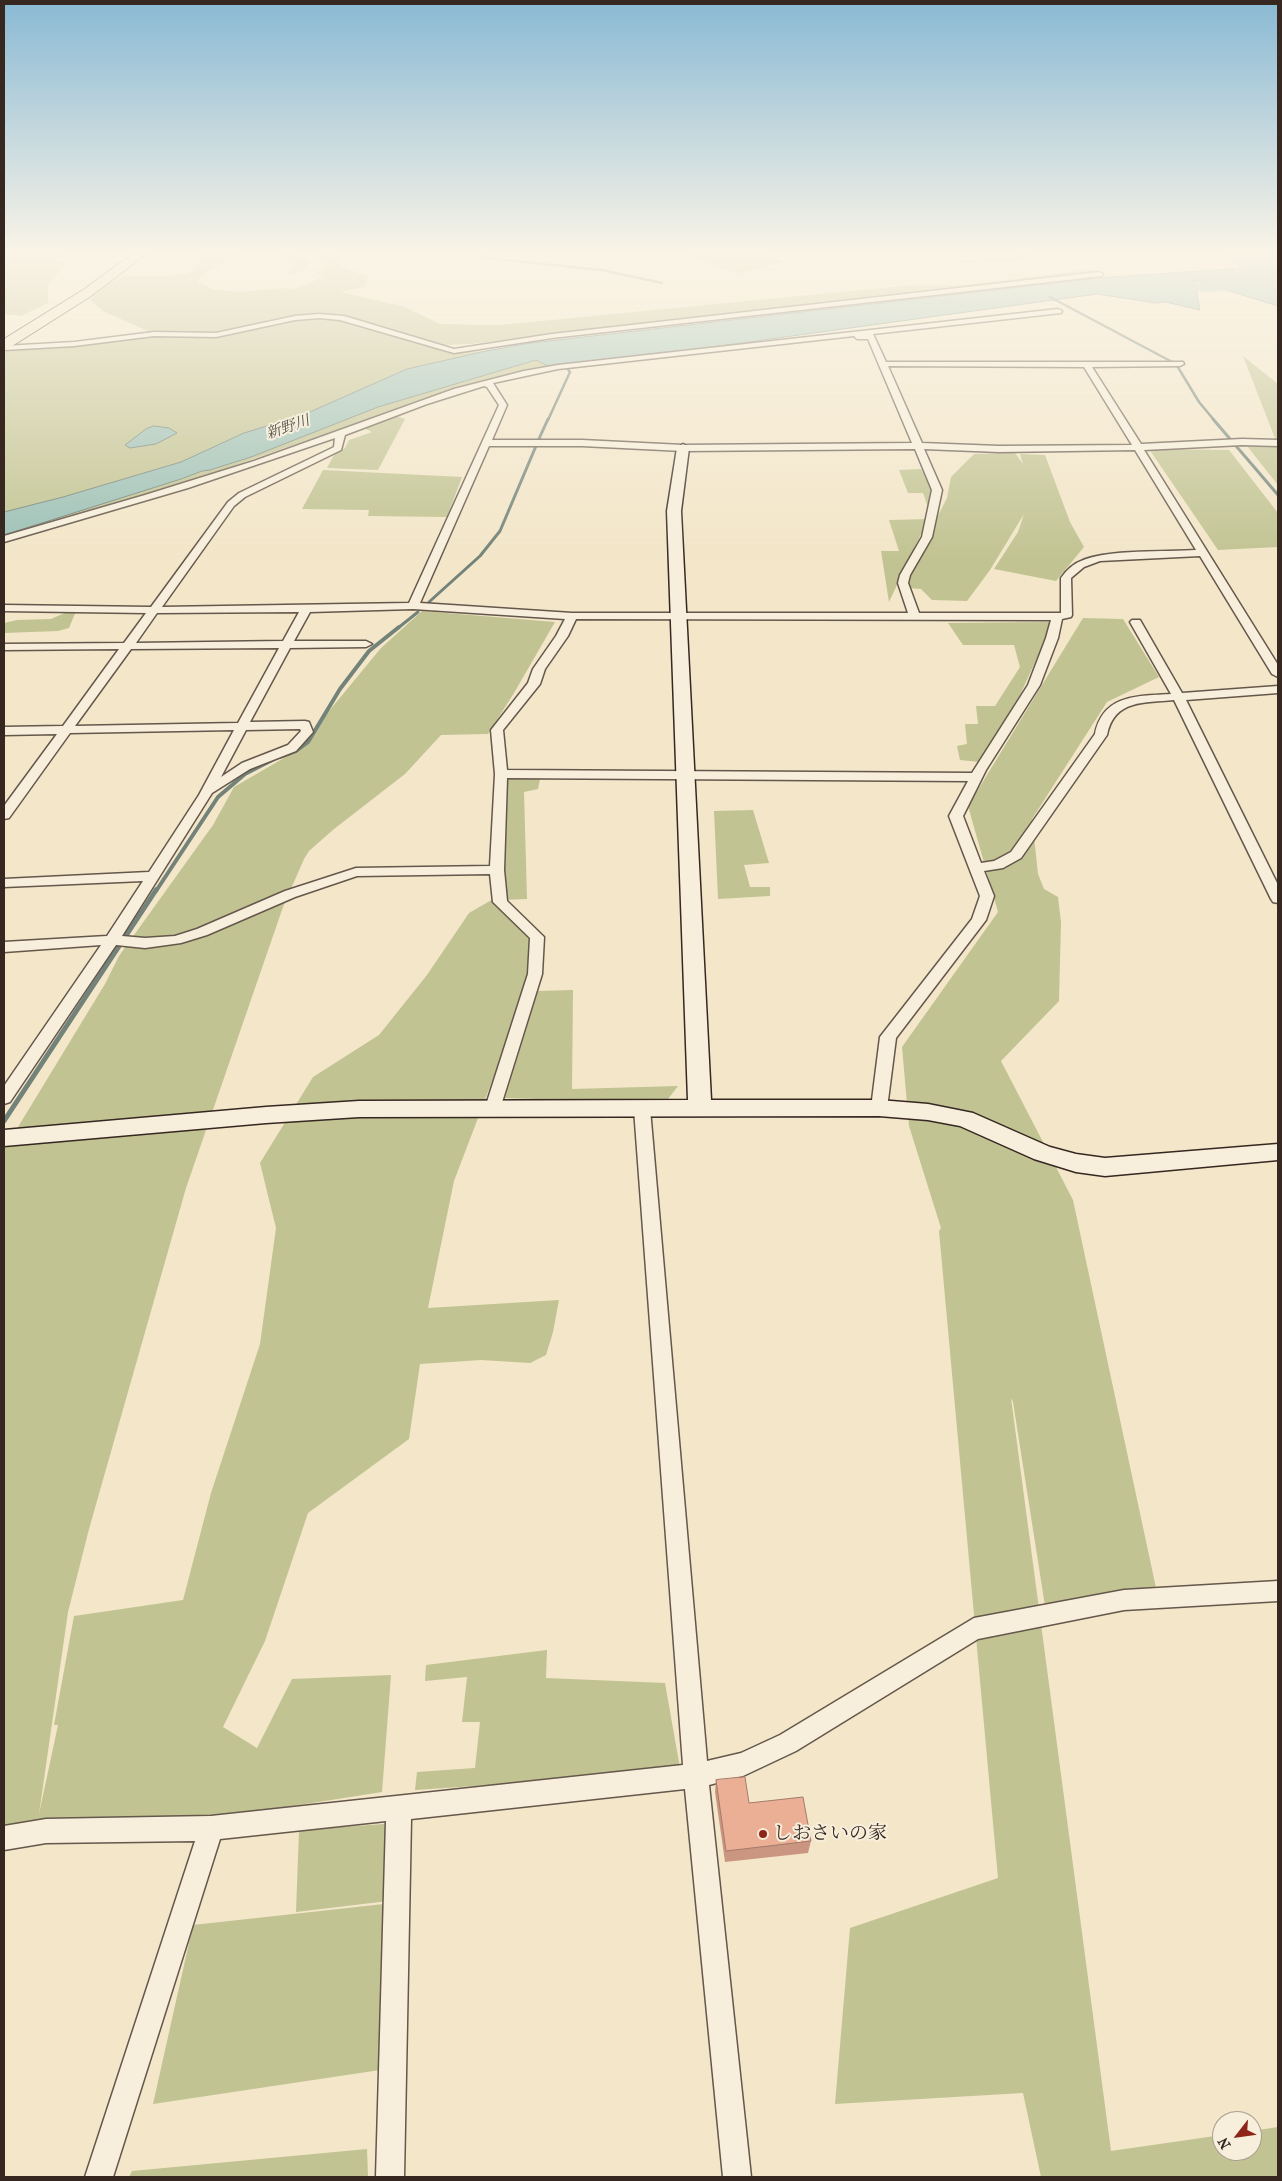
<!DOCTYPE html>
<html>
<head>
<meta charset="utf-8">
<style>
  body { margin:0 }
  #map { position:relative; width:1282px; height:2181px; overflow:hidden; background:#f3e6c9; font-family:"IM FELL French Canon",serif }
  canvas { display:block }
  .frame { position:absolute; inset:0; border:5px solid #362721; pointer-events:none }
  .north { position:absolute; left:1212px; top:2111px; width:50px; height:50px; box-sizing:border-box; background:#f7efdc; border:1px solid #aa9f91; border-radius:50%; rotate:240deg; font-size:14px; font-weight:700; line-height:20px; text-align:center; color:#362721 }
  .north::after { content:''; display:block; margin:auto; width:18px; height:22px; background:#8f2418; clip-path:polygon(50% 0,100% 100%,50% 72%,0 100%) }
</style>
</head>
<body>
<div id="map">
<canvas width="1282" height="2181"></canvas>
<div class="frame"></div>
<div class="north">N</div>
</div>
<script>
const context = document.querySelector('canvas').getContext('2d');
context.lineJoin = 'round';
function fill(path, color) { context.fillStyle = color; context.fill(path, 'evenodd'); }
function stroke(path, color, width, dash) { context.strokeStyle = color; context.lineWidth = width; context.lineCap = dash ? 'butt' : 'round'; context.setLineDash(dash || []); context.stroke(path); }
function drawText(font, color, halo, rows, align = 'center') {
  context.font = font + ' "IM FELL French Canon","Noto Serif JP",serif'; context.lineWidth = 4; context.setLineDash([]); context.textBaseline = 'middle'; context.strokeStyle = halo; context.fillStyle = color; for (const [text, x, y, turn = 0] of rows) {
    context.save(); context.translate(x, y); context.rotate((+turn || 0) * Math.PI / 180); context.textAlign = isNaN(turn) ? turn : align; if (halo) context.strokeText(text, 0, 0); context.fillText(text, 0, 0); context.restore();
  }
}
const green = new Path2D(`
  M4,255h63l-4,4 -18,2h23l-20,23v19l-27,13 -17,-2z
  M196,255h44l-39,20 -3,7 15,7 28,3 39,-4 14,1 31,-12 -10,-4 9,-5 -3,-9 -7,-4h24l-2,5 6,7 27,10 -5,10 -23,5 64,15 35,17 59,1 403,-39 62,-1 130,-16 -1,4 -623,71 -24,1 -110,-31 -11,2 125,36 36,-1 -79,18 -104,46 -59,18 -63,29 -118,35 -59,15v-159l3,-2 65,-5 80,-13 -49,-22 -13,-11 16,-14 18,-10h49l16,-3 12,-12 -7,-2z
  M274,255h23l11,7v7l-17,6 -3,-2 6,-6 -5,-4 4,-2z
  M684,255h90l-2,3 13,4 -48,12z
  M1020,255h18c-14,9 -67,10 -84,6z
  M1243,356l35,28v101l-31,-39 29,-5z
  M536,360l12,6 -86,20 -269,94 -189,56 80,-28 97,-29 21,-8 8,-1 41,-13 127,-50z
  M396,416l9,3 -27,51 -51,-2 7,-13 11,-7 4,-8 23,-8 -9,-4z
  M1149,449l80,1 49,63v34l-60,3z
  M1015,453l8,11 -3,-10 25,1 25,67 14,25 -28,34 -62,-12 24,-37 6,-18 -34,56 -23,31 -35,-1 -11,-11 -12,-1 -2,-12 40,-78 4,-21 23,-23z
  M921,469l11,18 -1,29 -8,-23h-15l-9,-23z
  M323,470l139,7 -15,40 -79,-1 1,-6 -67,-1z
  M928,519l-39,83 -8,-51h18l-10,-31z
  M76,611l-7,17 -11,3 -54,2v-10l13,-3 34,-1 16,-7z
  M422,611l133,11 -41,71 -26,41 -47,1 -36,39 -71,55 -25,22 -5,8 -21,48 -97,281 -97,341 -21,83 -29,202 19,-89h-4l20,-109 109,-16 28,-107 49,-149 16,-116 -16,-65 53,-86 66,-42 48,-60 42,-62 26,-15 22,20 20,28 -16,59 -67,176 -26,127 131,-8 -6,32 -7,23 -16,8 -49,-3 -61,4 -11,75 -101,74 -43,128 -42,86 34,21 35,-69 99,-4 -9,117 -159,25 -185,11 -34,5v-683l101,-166 14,-28 94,-131 21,-38 62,-36 85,-103z
  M1083,618l40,1 36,58 -52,25 -75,117 6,55 6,15 14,8 3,25 -2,79 -58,60 72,139 83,388 -111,18 -32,-204 -2,-4 100,753 111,-16v16h30v-20l26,-4v50h-237l-18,-84 -188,11 15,-176 148,-50 -59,-647 2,-3 -32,-102 -7,-79 96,-135 -30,-106z
  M1049,622l3,3 -32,70 -41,67 -19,-2 -3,-14 10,-2 -2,-20h13l-2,-18h19l25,-39 -6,-22h-51l-15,-22z
  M540,779l-2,10 -14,3 3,107 -25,1 2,-120z
  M753,810l16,53 -25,2 6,22h20v9l-52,3 -4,-88z
  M573,990l-1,99 106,-3 -10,13 -29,4 -134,-5 33,-107z
  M547,1650l-1,28 119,5 15,85 -191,20 1,-3 -75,5 2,-18 58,-4 5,-46h-18l5,-45 -42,4 1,-16z
  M384,1824l6,5 -2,72 -92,11 3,-82z
  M384,1904l-4,166 -227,34 40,-179z
  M367,2149l1,28h-239l3,-6z`);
const water = new Path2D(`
  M1226,255h52v51l-84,-26 6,30 -34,-8 -10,1 -59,-9 -392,54 -157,18 -12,-6 -158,47 -127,50 -41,13 -8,1 -21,8 -177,56v-23l59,-15 118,-35 63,-29 59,-18 104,-46 79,-18 45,-8 568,-65 143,-10z
  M154,426l15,2 8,5 -21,11 -26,4 -5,-3 21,-16z`);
const streamFar3 = new Path2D(`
  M480,255l6,3 116,12 60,13
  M1050,297l126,67 23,38 15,18
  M548,420l22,-48 -3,-4`);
const streamFar2 = new Path2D(`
  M1213,419l65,76
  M538,441l10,-22
  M429,602l51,-46 20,-25 36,-85
  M398,628l20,-16`);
const streamFar1 = new Path2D(`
  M280,757l16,-6 12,-9 32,-53 29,-38 30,-24
  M156,891l62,-94 27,-23 27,-14`);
const stream = new Path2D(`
  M4,1121l152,-231`);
const river = new Path2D(`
  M1259,278l5,1 2,3 -2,3 -54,7 -55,-4 -7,-4 7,-4 55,4z`);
const street = new Path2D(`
  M1099,272l4,2 -1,2 -550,62 -98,15 -114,-33 -21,-2 -24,2 -79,17 -62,-1 -80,10 -70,4v-4l70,-4 80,-10 62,1 79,-17 24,-2 25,2 110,33 98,-15z
  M1058,309l4,2 -1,2 -188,21 13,28h297l1,2 -4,2 -88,1 49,77 101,-5 36,1v6l-36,-1 -98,5 134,215v12l-6,-3 -72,-118 -100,5 -16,6 -13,11 1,37 -1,2 -9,2 -4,19 -18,47 -54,85 -23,46 18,47 13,-2 17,-9 84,-118c8,-40 43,-38 76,-40l-41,-72 2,-2h8l42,73 96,-7v7l-92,7 92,185v18l-5,-1 -2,-3 -97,-199c-29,3 -60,-1 -67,35l-86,123 -18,10 -19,3 10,25 -8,24 -90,118 -9,70 -2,4 -6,2 -6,-2 -2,-4 9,-71 92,-118 8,-23 -31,-80 19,-35 -461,-3 -3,92 3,31 37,36 -2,37 -43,138 -6,2 -6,-2 -2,-4 43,-134 2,-36 -37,-36 -3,-28 -133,2 -62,21 -88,38 -26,8 -36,5 -29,-3 -106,157 -6,2v-18l97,-141 -97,7v-10l103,-6 36,-55 -139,6v-8l145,-7 50,-77 35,-65 -164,3 -61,85 -5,1v-13l53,-72 -53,1v-8l59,-1 56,-77 -115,1v-6l120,-1 22,-30 -142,-2v-6l147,2 77,-105 11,-9 91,-44 4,-2 1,-9 -147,50 -184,54v-6l141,-41 109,-34 200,-72 70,-18 34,-6zM854,336l3,3h11l44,104 -229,2 -101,-5h-90l15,-35 -14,-22 65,-14zM888,366l196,1 48,78 -133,1 -77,-3zM484,386l3,1 12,18 -90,198 -247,4 72,-101 11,-9 96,-47 4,-15 82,-31zM489,446h93l101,5 232,-2 17,41 -10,47 -22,38 -2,8 10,30h-336l-152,-10zM924,449l75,3 136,-2 61,100c-29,2 -89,-1 -115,11 -8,3 -15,10 -20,17v35h-142l-11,-30 2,-8 22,-38 10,-47zM413,609l152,10 -9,17 -23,33 -5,14 -37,47 4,44 -5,92 -134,2 -71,23 -88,38 -22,7 -30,2 -23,-2 90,-143 38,-24 46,-18 17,-19 -4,-10 -4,-1 -55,1 40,-74 76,-1 6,-3 -6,-3h-72l16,-29zM299,612l-16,29 -147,2 21,-30zM576,619l475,1 -5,18 -18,47 -56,88 -465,-3 -4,-40 37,-46 5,-15 23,-33zM279,648l-41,75 -163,3 56,-77zM300,729l1,2 -13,14 -46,18 -21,14 25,-47z
  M642,1103l6,2 2,4 57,652 34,-8 39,-18 194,-117 150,-28 154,-9v20l-154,9 -146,29 -182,112 -53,25 -34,9 42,392h-28l-38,-388 -274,30 -7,358h-28l10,-356 -166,18 -107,338h-28l110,-336 -149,2 -42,7v-24l42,-7 165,-3 472,-51 -49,-656 2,-4z`);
const secondary = new Path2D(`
  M683,444l6,4 -8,63 30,589h168l49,4 45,9 77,34 26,7 29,4 173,-14v16l-173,16 -29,-4 -42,-13 -74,-33 -32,-6 -49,-4 -520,1 -93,6 -262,23v-16l262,-23 93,-6 329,-1 -21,-589 10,-63z`);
const highway = new Path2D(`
  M131,255h14l-54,41 -82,52 -5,1v-10l79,-49z`);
const wall = new Path2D(`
  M716,1780l33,23 62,38 -3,12 -83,9 -10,-70z`);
const building = new Path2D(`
  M745,1777l4,26 54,-6 8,44 -85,10 -10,-71z`);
const markers = [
  [763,1834,5,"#8f2418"]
];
const farWaternames = [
  ["新野川",288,428,-19]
];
const nearPoinames = [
  ["しおさいの家",773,1834]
];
fill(green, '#c1c392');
fill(water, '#9bc0b6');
stroke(water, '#73837a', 1);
stroke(streamFar3, '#73837a', 2.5);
stroke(streamFar2, '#73837a', 3);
stroke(streamFar1, '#73837a', 4);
stroke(stream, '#73837a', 5);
fill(river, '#9bc0b6');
stroke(street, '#65574b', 3);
stroke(secondary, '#362721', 3);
stroke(highway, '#362721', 2);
fill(street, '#f7efdc');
fill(secondary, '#f7efdc');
fill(highway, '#f3e6c9');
fill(wall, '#ca9681');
fill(building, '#ebaf96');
stroke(building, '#a47a69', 1);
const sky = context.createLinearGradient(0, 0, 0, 561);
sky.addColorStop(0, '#89b9d4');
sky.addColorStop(0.45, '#faf4e7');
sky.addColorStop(1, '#faf4e700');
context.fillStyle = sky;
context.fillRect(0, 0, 1282, 561);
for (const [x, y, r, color] of markers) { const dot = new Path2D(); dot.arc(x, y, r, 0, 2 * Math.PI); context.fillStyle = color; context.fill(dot); stroke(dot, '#f7efdc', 2); }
drawText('italic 15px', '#54554e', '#f7efdc', farWaternames);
drawText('19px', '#362721', '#f7efdc', nearPoinames, 'left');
</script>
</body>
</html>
